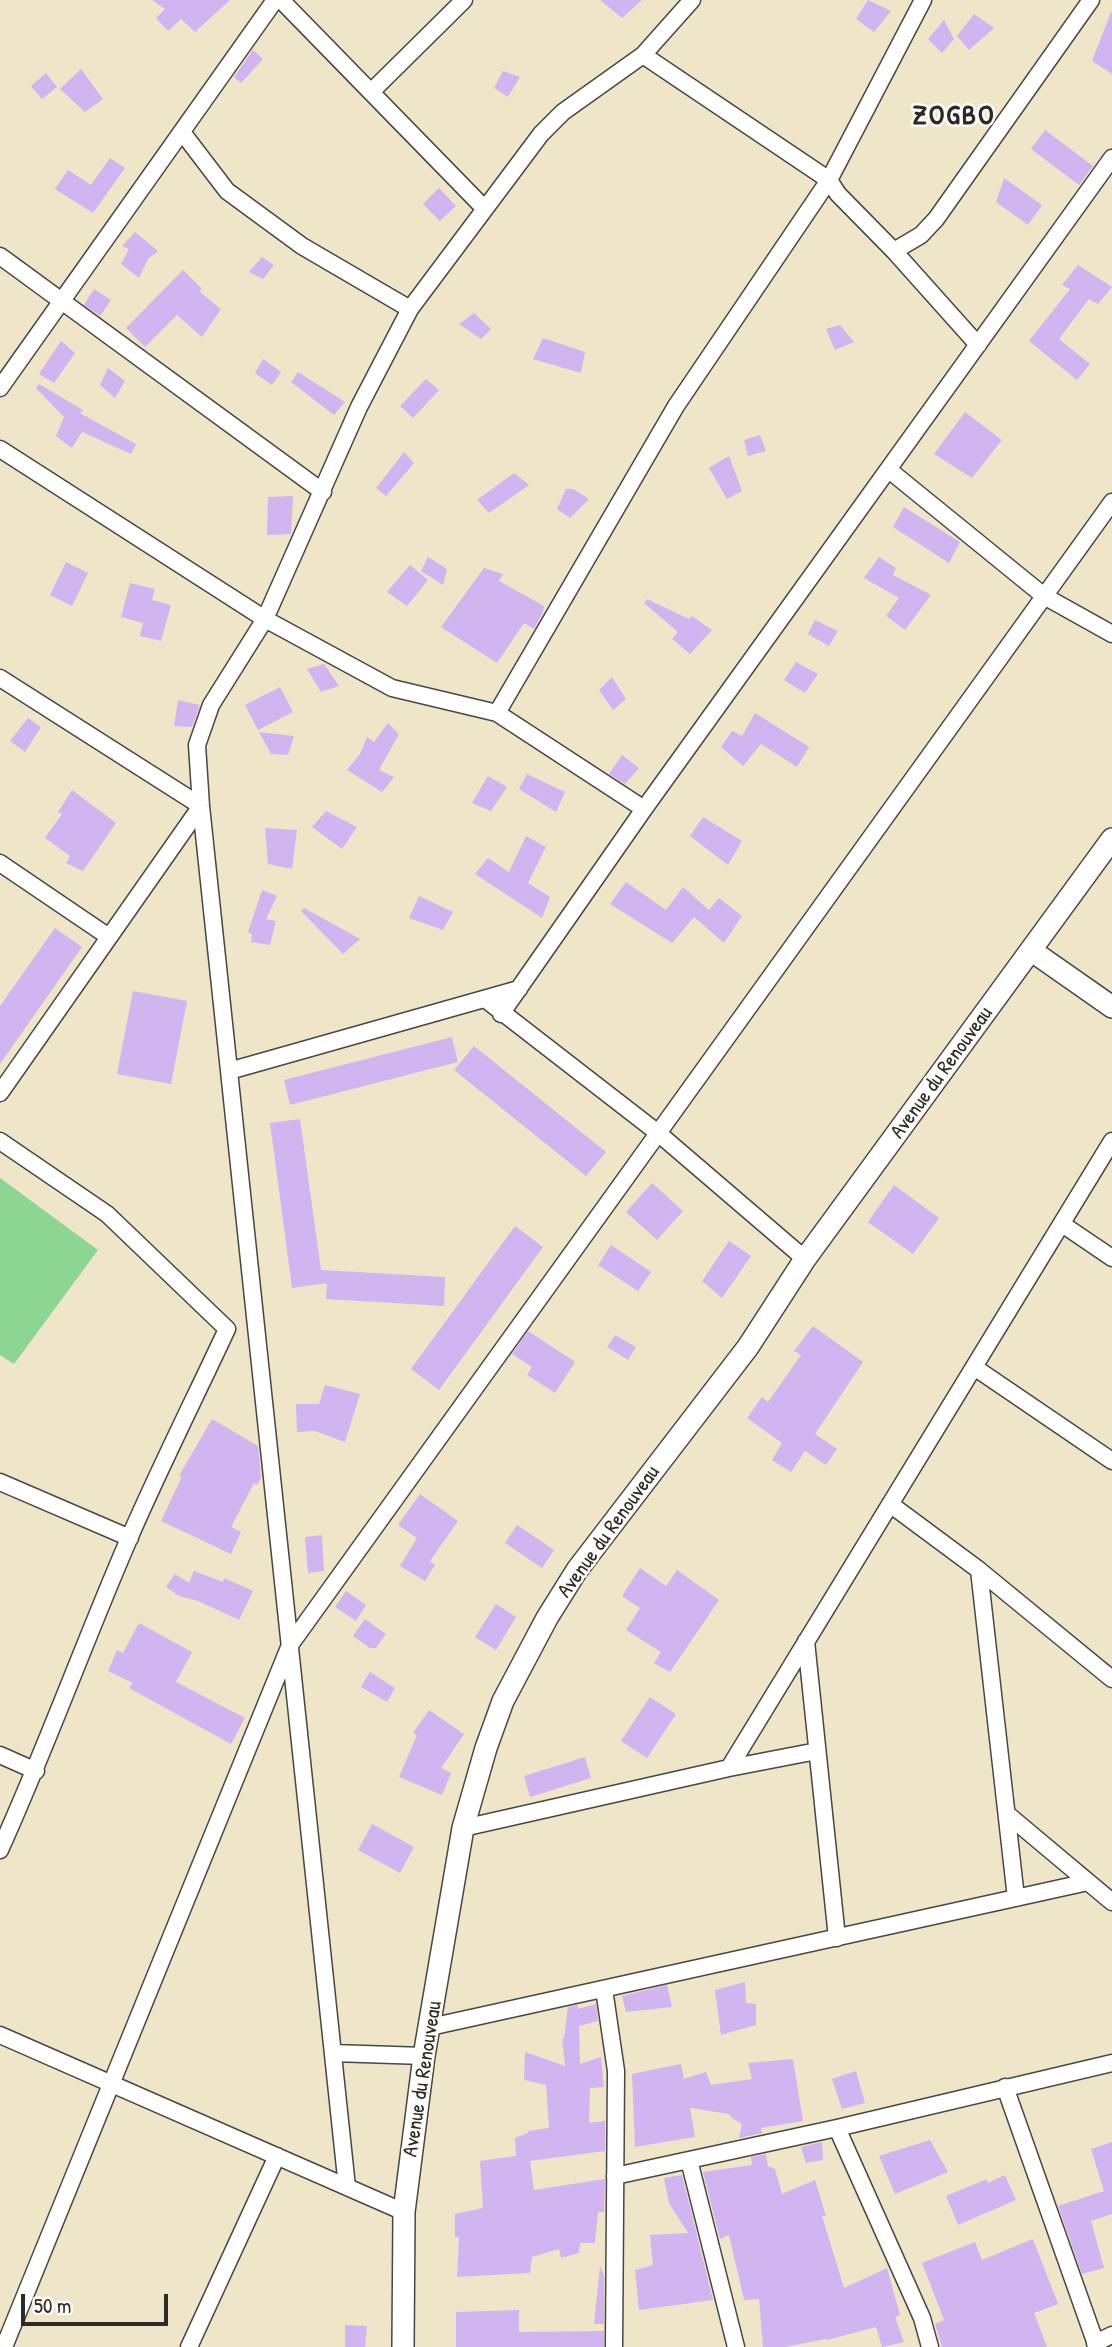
<!DOCTYPE html>
<html>
<head>
<meta charset="utf-8">
<style>
  body { margin:0 }
  #map { position:relative; width:1112px; height:2347px; overflow:hidden; background:#efe5c8; font-family:"Patrick Hand",sans-serif }
  canvas { display:block }
  .scale { position:absolute; left:21px; top:2294px; width:147px; height:32px; box-sizing:border-box; border:4px solid #2b2b2b; border-top:0; padding-left:9px; font-size:21px; line-height:24px; white-space:nowrap; color:#2b2b2b; -webkit-text-stroke:5px #fdfcf7; paint-order:stroke }
</style>
</head>
<body>
<div id="map">
<canvas width="1112" height="2347"></canvas>
<div class="scale">50 m</div>
</div>
<script>
const context = document.querySelector('canvas').getContext('2d');
context.lineJoin = 'round';
function fill(path, color) { context.fillStyle = color; context.fill(path, 'evenodd'); }
function stroke(path, color, width, dash) { context.strokeStyle = color; context.lineWidth = width; context.lineCap = dash ? 'butt' : 'round'; context.setLineDash(dash || []); context.stroke(path); }
function drawText(font, color, halo, rows, align = 'center') {
  context.font = font + ' "Patrick Hand",sans-serif'; context.lineWidth = 5; context.setLineDash([]); context.textBaseline = 'middle'; context.strokeStyle = halo; context.fillStyle = color; for (const [text, x, y, turn = 0] of rows) {
    context.save(); context.translate(x, y); context.rotate((+turn || 0) * Math.PI / 180); context.textAlign = isNaN(turn) ? turn : align; if (halo) context.strokeText(text, 0, 0); context.fillText(text, 0, 0); context.restore();
  }
}
const green = new Path2D(`
  M0,1178l98,72 -84,114 -14,-9z`);
const building = new Path2D(`
  M152,0h78l-35,32 -14,-13 -13,12 -12,-13 9,-9z
  M600,0h42l-20,18z
  M868,0l23,11 -17,21 -18,-13z
  M1111,12l1,1v61l-20,-13z
  M974,14l20,14 -25,22 -12,-14z
  M944,20l10,19 -12,14 -14,-14z
  M253,50l10,9 -22,24 -7,-6z
  M81,69l22,30 -18,13 -25,-23z
  M503,71l17,6 -12,20 -14,-9z
  M46,73l11,14 -15,12 -11,-13z
  M1045,130l48,36 -14,19 -48,-36z
  M110,158l15,10 -32,45 -38,-24 13,-19 23,15z
  M1004,178l38,27 -14,20 -32,-23z
  M439,188l17,18 -16,15 -17,-17z
  M135,232l23,19 -10,8 -9,19 -18,-14 8,-15 -7,-3z
  M262,257l12,8 -11,14 -14,-7z
  M1078,265l34,22 -14,17 -9,-5 -30,40 31,25 -13,16 -48,-39 41,-52 -8,-4z
  M183,270l19,19 -3,2 22,18 -19,28 -25,-22 -32,32 -19,-19z
  M94,289l17,11 -11,16 -16,-11z
  M474,313l17,16 -10,10 -22,-15z
  M840,325l14,17 -19,8 -9,-21z
  M543,338l42,14 -4,21 -48,-14z
  M61,341l14,12 -21,30 -15,-9z
  M263,359l18,13 -9,13 -17,-12z
  M108,368l17,13 -10,17 -15,-13z
  M298,372l47,30 -11,13 -43,-33z
  M426,379l13,11 -26,28 -13,-12z
  M39,384l44,26 -3,3 56,31 -5,10 -49,-22 -10,16 -16,-12 8,-19 -28,-29z
  M965,412l37,28 -30,38 -38,-24z
  M760,435l6,16 -18,5 -4,-16z
  M404,452l10,11 -28,33 -10,-8z
  M729,456l13,35 -15,8 -18,-31z
  M514,473l15,12 -40,28 -12,-13z
  M566,489h7l16,10 -19,19 -13,-9z
  M293,496l-2,38 -24,1 1,-38z
  M904,507l56,35 -11,21 -56,-36z
  M428,557l19,12 -4,16 -22,-14z
  M879,557l17,11 -3,7 38,20 -26,35 -19,-14 13,-18 -35,-20z
  M66,562l22,11 -16,33 -22,-11z
  M410,565l18,15 -21,26 -20,-14z
  M484,568l19,6 -4,7 45,25 -1,6 -9,17 -10,-6 -27,40 -56,-36z
  M130,583l25,6 -3,11 19,5 -10,36 -21,-5 3,-13 -22,-6z
  M647,599l42,20 3,-3 20,14 -22,24 -18,-15 6,-7 -34,-29z
  M815,620l23,11 -9,15 -21,-12z
  M796,662l22,12 -13,19 -21,-13z
  M324,664l15,22 -18,6 -14,-23z
  M612,677l14,22 -13,11 -14,-20z
  M280,687l13,25 -35,18 -13,-25z
  M178,700l22,5 -8,22 -18,-1z
  M755,713l54,34 -12,20 -36,-23 -18,22 -22,-19 11,-16 10,5z
  M28,718l13,9 -16,25 -15,-11z
  M388,723l11,11 -20,36 15,7 -12,15 -35,-22 13,-16 7,-17 7,5z
  M259,732l35,4 -6,19 -17,-1z
  M622,755l17,13 -14,16 -16,-10z
  M527,774l38,18 -9,20 -37,-23z
  M488,776l19,11 -16,24 -19,-8z
  M72,790l44,33 -33,48 -17,-8 4,-7 -25,-18 17,-24 -4,-2z
  M326,811l31,16 -15,22 -30,-22z
  M703,817l39,24 -14,24 -38,-29z
  M265,828l32,2 -5,39 -24,-5z
  M526,836l20,11 -18,36 22,14 -8,21 -67,-44 13,-16 21,14z
  M626,882l40,28 17,-23 26,23 10,-12 23,18 -18,27 -30,-26 -22,26 -62,-39z
  M262,890l15,6 -11,23 10,2 -6,24 -19,-3 1,-8 -4,-2z
  M419,896l34,16 -10,18 -34,-12z
  M304,908l56,31 -17,15 -42,-43z
  M55,928l27,19 -82,117v-58z
  M133,991l54,10 -16,83 -54,-10z
  M452,1037l6,25 -168,43 -6,-25z
  M474,1046l132,106 -20,24 -132,-106z
  M300,1119l21,151 124,7 -1,29 -118,-7 1,-16 -35,5 -22,-165z
  M652,1183l31,28 -26,29 -31,-28z
  M894,1185l45,33 -26,36 -45,-32z
  M515,1226l28,21 -104,143 -28,-21z
  M729,1241l22,15 -29,42 -20,-17z
  M611,1245l40,27 -13,19 -40,-26z
  M813,1326l50,36 -48,72 22,15 -11,16 -21,-14 -14,21 -19,-12 10,-17 -35,-25 15,-21 6,5 33,-47 -7,-4z
  M528,1331l47,31 -20,31 -28,-18 5,-8 -20,-13z
  M615,1335l21,12 -8,13 -21,-13z
  M325,1385l35,9 -15,48 -30,-11 -18,1 -1,-28h23z
  M212,1419l46,27 3,32 -4,7 -3,-2 -23,44 10,5 -10,22 -70,-33 21,-44 -3,-1z
  M420,1494l38,27 -28,40 5,4 -10,16 -25,-15 17,-28 -19,-13z
  M517,1525l37,25 -12,18 -37,-25z
  M322,1535l2,36 -16,2 -3,-36z
  M640,1568l26,18 11,-16 42,30 -49,72 -16,-9 7,-11 -35,-22 14,-22 -18,-12z
  M194,1571l29,11 1,-4 29,13 -14,29 -41,-19 -19,-5 -13,-9 9,-13 14,9z
  M346,1591l20,14 -10,16 -21,-14z
  M496,1604l20,13 -20,33 -21,-13z
  M365,1619l21,15 -10,14h-6l-17,-12z
  M139,1623l53,29 -16,30 69,36 -14,26 -102,-56 4,-5 -25,-12 9,-21 6,3z
  M370,1672l25,16 -8,14 -26,-15z
  M650,1697l26,17 -29,44 -26,-17z
  M429,1710l35,24 -23,34 10,5 -9,22 -43,-18 18,-42 -4,-2z
  M585,1757l6,21 -61,19 -6,-21z
  M372,1824l42,23 -14,26 -42,-23z
  M745,1982l1,21 10,1v21l-35,10 -6,-45z
  M667,1985l5,22 -46,5 -4,-16z
  M596,2004l2,17 -19,5 1,38 21,-7 3,30 -14,1 -1,35 16,-2v30l-75,10 4,29 71,-11 -1,33h-6l-3,31h-15l-1,10 -18,5 -2,-9 -27,8 -2,16 -73,4 2,-40h-4v-23l28,-6 -3,-47 36,-5 -1,-18 13,-5v-2l21,-3 -3,-43 -22,-5 1,-28 40,14 -3,-27 2,-1 4,-31 10,-2v4z
  M793,2059l10,62 -42,7 1,5 -23,5 3,-14 -10,-6 -3,-4 -39,-6 5,29 -60,10 -3,-73 49,-10 3,15 22,-7 5,13 41,-6 -4,-16z
  M856,2071l9,32 -23,6 -10,-30z
  M930,2140l18,32 -53,22 -16,-38z
  M822,2142l1,18 -17,3 -5,-16z
  M1112,2142v72l-21,7 13,47 -22,6 -24,-68 46,-15 -13,-42z
  M766,2154l2,12 7,3 7,25 33,-14 11,36h-4l22,72 43,-20 13,47 -5,2 9,25 -22,5 -6,-20 -49,13 -1,-1 -41,8h-22l-4,-48 -15,1 -15,-65 -9,4 -17,-67 49,-7 -1,-8z
  M682,2175l31,125 -74,10 -4,-40 18,-5 -3,-30 38,-2 -19,-30 -5,-25z
  M1005,2175l11,25 -58,25 -12,-29 41,-17 1,4z
  M1033,2239l25,65 -24,9 13,34h-105l-7,-23 9,-4 -22,-57 53,-21 7,18z
  M600,2266l4,10v48h-10z
  M519,2310v22l85,-1v16h-148v-35z
  M345,2325l22,1 -2,21h-20z`);
const street = new Path2D(`
  M281,0l203,208
  M643,55l186,125 9,14 56,57 84,94
  M371,92l93,-92
  M182,132l45,59 75,55 108,63
  M894,251l27,-16 15,-16 155,-219
  M0,256l323,236
  M0,388l275,-388
  M0,449l265,170 127,69 105,25 147,96
  M889,470l155,126 68,38
  M0,678l201,128
  M497,713l179,-307 153,-226 94,-180
  M0,863l109,74
  M485,999l173,134 147,126
  M501,1014l143,-205 468,-651
  M229,1071l290,-82
  M0,1093l201,-287
  M0,1141l107,73 120,115c-33,71 -68,140 -99,212 -44,102 -82,207 -128,309
  M1062,1224l50,34
  M974,1367l138,94
  M0,1482l130,56
  M890,1504l89,66 133,109
  M979,1570l37,328
  M806,1641l31,297
  M0,1755l36,16
  M729,1768l383,-627
  M1007,1814l105,88
  M463,1828l266,-60 88,-17
  M604,1989l12,82 -2,276
  M430,2027l658,-145
  M0,2035l404,177
  M333,2053l91,3
  M1005,2087l92,260
  M837,2128l85,190 8,29
  M689,2160l47,187
  M615,2176l222,-48 275,-65
  M347,2187l-146,-1381 -4,-61 14,-40 54,-86 94,-212 51,-98 131,-175 22,-22 80,-57 49,-55
  M1095,2343l17,-8
  M4,2347l286,-702 822,-1143
  M189,2347l88,-191`);
const secondary = new Path2D(`
  M1032,951l80,56
  M403,2347l1,-135 20,-156 39,-228 23,-80 17,-47 44,-83 30,-48 171,-223 57,-88 307,-420`);
const streetNames = [
  ["Avenue du Renouveau",942,1073,-54],
  ["Avenue du Renouveau",609,1532,-54],
  ["Avenue du Renouveau",423,2079,-81]
];
const districtNames = [
  ["ZOGBO",954,117]
];
fill(green, '#8dd691');
fill(building, '#d2b4f1');
stroke(street, '#484743', 19);
stroke(secondary, '#484743', 24);
stroke(street, '#fff', 16);
stroke(secondary, '#fff', 21);
drawText('21px', '#2b2b2b', '#fdfcf7', streetNames);
context.letterSpacing = '2px';
drawText('bold 28px', '#2b2b2b', '#fdfcf7', districtNames);
context.letterSpacing = '0px';
</script>
</body>
</html>
